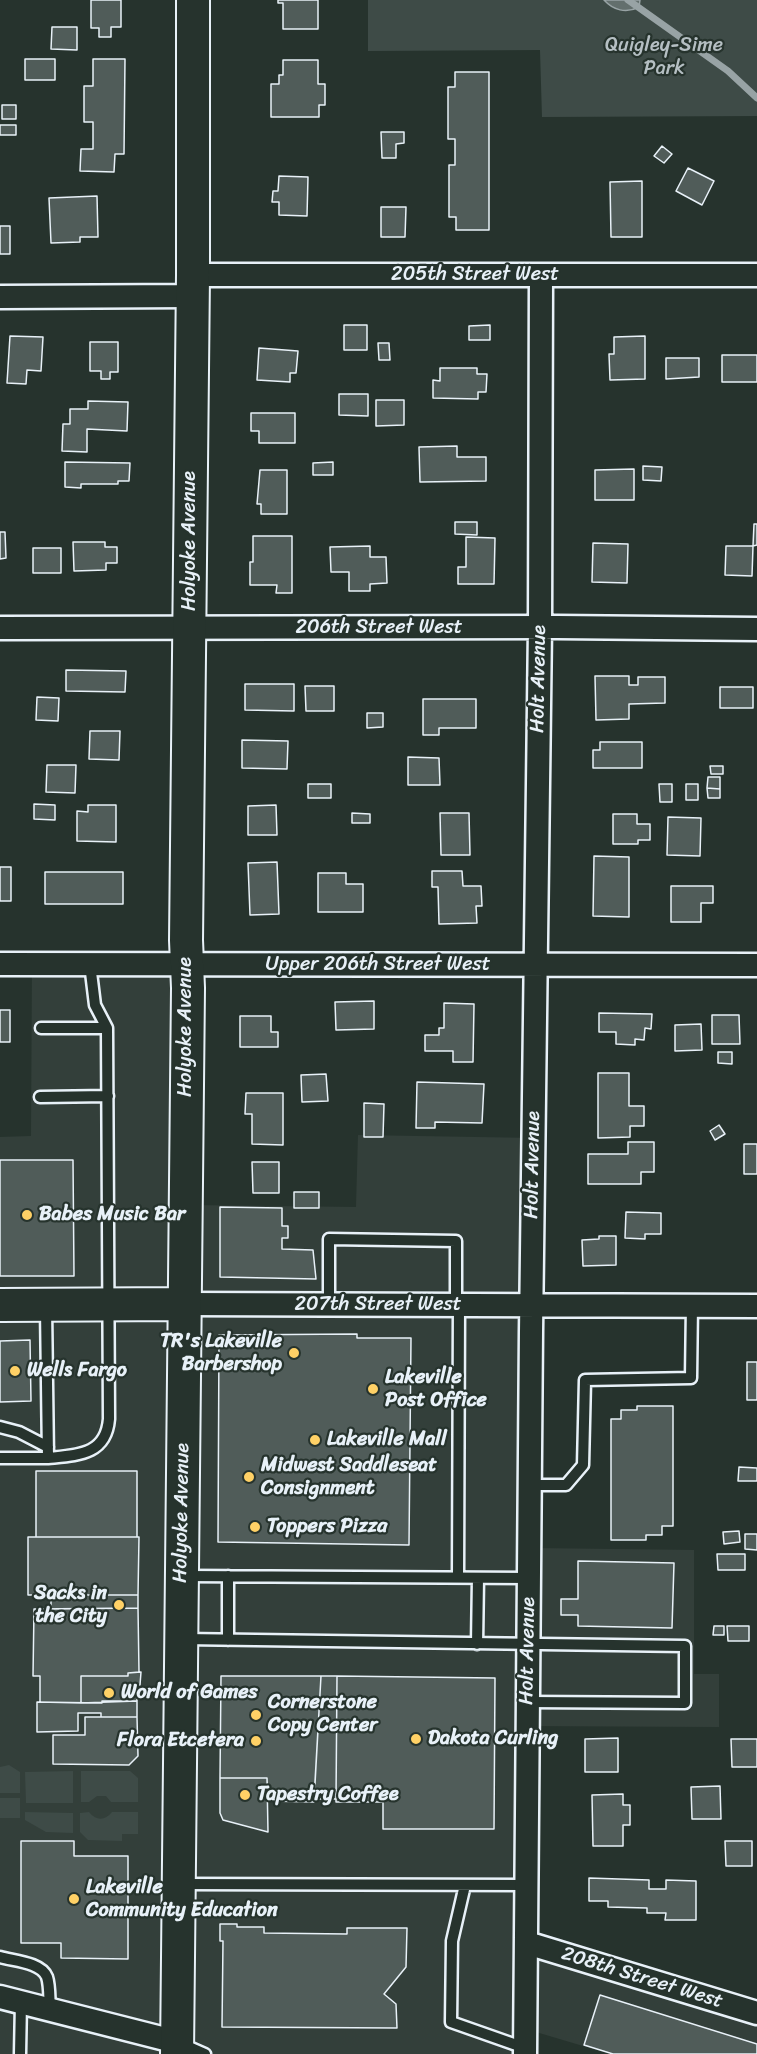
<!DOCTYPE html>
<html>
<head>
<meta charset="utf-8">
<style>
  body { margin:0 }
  canvas { display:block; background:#26332d }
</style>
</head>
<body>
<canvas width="757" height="2054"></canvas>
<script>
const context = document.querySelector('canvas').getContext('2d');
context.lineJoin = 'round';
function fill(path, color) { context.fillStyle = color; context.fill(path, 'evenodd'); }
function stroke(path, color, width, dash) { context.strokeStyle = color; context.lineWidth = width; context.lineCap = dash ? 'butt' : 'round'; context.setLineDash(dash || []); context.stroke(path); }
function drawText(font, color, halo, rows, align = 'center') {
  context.font = font + ' Sriracha,sans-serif'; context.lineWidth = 4.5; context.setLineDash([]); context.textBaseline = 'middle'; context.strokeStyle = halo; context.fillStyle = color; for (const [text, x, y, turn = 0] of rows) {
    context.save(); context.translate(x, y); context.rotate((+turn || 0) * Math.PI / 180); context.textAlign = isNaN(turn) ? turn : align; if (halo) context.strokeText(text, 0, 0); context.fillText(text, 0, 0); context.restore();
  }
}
const built = new Path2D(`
  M32,964l156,1 -2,240 170,2 2,-72 176,3 -4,410 164,2v124h25v53l-191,-1 -1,217 230,70v41h-147l-84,-25 -1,25h-525v-917l31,-1z`);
const green = new Path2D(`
  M368,0h389v116l-215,1 -2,-67 -172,1z
  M9,1765l11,7v21h-20v-26z
  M73,1771v32h-47l-1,-31z
  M81,1771h49l8,7v24h-27l-5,-6h-9l-8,6h-8z
  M0,1798h20v20h-20z
  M25,1812l48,1v20l-27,-1 -21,-12z
  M89,1812c7,9 16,9 23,0h26v22h-16v7l-34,-1 -8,-8v-19z`);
const water = new Path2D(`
  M604,0h36l-1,7c-13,7 -26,3 -35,-7z`);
const stream = new Path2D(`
  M628,0l100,71 29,27`);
const building = new Path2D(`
  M91,0h30v27h-10v10h-12v-9h-8z
  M278,0h40v29h-35v-26h-5z
  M52,27h25v23l-26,-1z
  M25,59h30v21h-30z
  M93,59h32l-1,95h-9l-1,18 -34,-1 1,-22h12v-27h-9v-36h9z
  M283,60h35v24h7v21h-6v12h-48v-33h8v-9h4z
  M455,72h34v158h-33v-13h-7v-52h6v-26h-7v-52h7z
  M2,105h14v14h-14z
  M0,125h16v10h-16z
  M381,132h23v11l-8,1v14h-14z
  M662,146l10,8 -8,9 -10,-7z
  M688,168l26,13 -12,24 -26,-14z
  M279,176l29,1 -1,39 -28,-1v-13h-7l1,-11h5z
  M642,181v56h-31l-1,-55z
  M97,196l1,41h-18v5l-29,1 -2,-45z
  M381,207h25l-1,30h-24z
  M0,226h10v28h-10z
  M344,325h23v25h-23z
  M490,325v15h-21v-14z
  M10,336l33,1 -2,34 -14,-1 -1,14 -19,-1z
  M645,336v43l-35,1 -1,-26h5v-17z
  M90,342h28v30h-8v7h-9v-8h-11z
  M378,343h11l1,17h-11z
  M259,348l39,3 -2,22h-6v9l-33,-2z
  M722,355h35v27h-35z
  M666,358h33v19l-33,2z
  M440,368h37v6h10l-1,18h-8v7l-45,-1v-18l7,1z
  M339,394h29v22l-29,-1z
  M376,400h28v25l-28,1z
  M88,401l40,1 -1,29 -40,-2v23l-25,-1 1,-27h7v-15h18z
  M251,413h44v30h-36v-12h-8z
  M457,446v11h29v24l-66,1 -1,-35z
  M65,462l65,1 -1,18h-11v3h-37v4l-16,-1z
  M333,462v13h-20v-12z
  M643,466l19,1 -1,14 -18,-1z
  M634,469v31h-39v-30z
  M260,470h27v44h-26v-10h-4z
  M455,522h22v13l-22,-1z
  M754,524h3v21l-4,1z
  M0,532h5l1,26 -6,1z
  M253,536h39v57h-16l1,-8h-27v-23h3z
  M466,537l29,1 -1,46h-36v-17h8z
  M73,542h32v5h12v16h-11v7l-32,1z
  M593,543l35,1 -1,39 -35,-1z
  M370,546v11h16l1,26 -17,1v7h-21v-19h-18l-1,-25z
  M726,546h27l-1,30 -27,-1z
  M33,548h28v25h-28z
  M66,670l60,1 -1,21 -59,-1z
  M595,676h34v9h9v-8h27v26l-36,1v15l-33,1z
  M245,684h49v27l-49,-1z
  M305,686h29v25h-28z
  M720,687h33v21h-33z
  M37,697l22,1 -1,23 -22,-1z
  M423,699h53v29h-37v7h-16z
  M367,713h16v14l-16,1z
  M90,731h30l-1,29 -30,-1z
  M242,740l46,1 -1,28 -45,-1z
  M600,742h42v26h-49v-18h7z
  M408,757l31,1 1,27h-32z
  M47,765h29l-1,28 -29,-1z
  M710,766h13v8h-12z
  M708,777h12v12l-13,-1z
  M308,784h23v14h-23z
  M659,784h13v18h-12z
  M686,784h12v16h-12z
  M707,788l13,1v9h-12z
  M34,804l21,1v15l-21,-1z
  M88,805h28v37l-39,-1v-30l11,1z
  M276,805l1,30h-29v-29z
  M352,813l18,1v9h-18z
  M440,813h29l1,42h-29z
  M613,814h24v10h13v16h-12v4h-25z
  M668,817l33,1 -1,38 -33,-1z
  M594,856l35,1v60l-36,-1z
  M277,862l2,52 -29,1 -2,-52z
  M0,867h11v34h-11z
  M432,871h30l1,15h18l1,20h-6l1,17 -38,1 -1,-37h-6z
  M45,872h78v32h-78z
  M318,873h28v11h17v28h-45z
  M671,886h42v17h-12v19h-30z
  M374,1001v28l-38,1 -1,-28z
  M444,1003l30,1 -1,58h-20v-11h-28v-16h14v-7h5z
  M0,1010h10v32h-10z
  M599,1013l53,1 -1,15 -6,-1 -1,12 -9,-1v6l-19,-1v-12h-17z
  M712,1015h27l1,29h-28z
  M240,1016h31v16h7v15h-38z
  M701,1024l1,26 -27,1v-26z
  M718,1052h14v12l-14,-1z
  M598,1073h31v33h15v20h-14v11l-32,1z
  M326,1074l2,27 -26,1 -1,-27z
  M417,1082l67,2 -2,39 -47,-1v6h-19z
  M246,1093h37v52l-31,-1v-30h-7z
  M364,1103l20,1 -1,33h-19z
  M719,1125l6,9 -10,6 -5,-9z
  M628,1142h26v30h-13v12h-53v-30h40z
  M744,1144h13v30h-13z
  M0,1160h73l1,116h-74z
  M252,1162h27v31h-26z
  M294,1192h25v16h-25z
  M220,1207l62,1v18h6v12h-6v11l31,1 3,29 -96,-2z
  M626,1212l35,1v21h-16v5l-20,-1z
  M599,1236h17v29l-33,1 -1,-26 17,-1z
  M357,1334v4h54l-2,207 -191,-3 1,-207z
  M30,1340l1,61 -31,1v-61z
  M747,1362h10v38h-10z
  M637,1406h36v120h-11v9h-16v5h-35v-121h10v-9h16z
  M739,1467l18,1v13h-19z
  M36,1471h101v66h-101z
  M739,1531l1,11 -16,2 -1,-12z
  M745,1534h12v16l-12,-1z
  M28,1537h111l-1,58h-110z
  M717,1554h28v16h-27z
  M578,1561l96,2 -2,65 -94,-2v-11h-17v-16h17z
  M51,1595h87v13l-87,1z
  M138,1608l1,64 -11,1v3h-47v27l-41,-1v-26h-7l1,-67z
  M714,1626h10v9h-11z
  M727,1626h22v15h-21z
  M141,1672l-1,13h-3v16l-56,2v-27h47v-3z
  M221,1676h100l-7,126 -46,-1 -1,-23h-47z
  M321,1676h16l-1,123h-22z
  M337,1676l158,2 -1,151h-111v-27h-47z
  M102,1701h35v16h-36v-4h-23v18l-41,1v-30l65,1z
  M85,1717h52l1,39 -9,9 -76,-1v-29h32z
  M618,1738v34h-33v-33z
  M731,1739h26v28h-25z
  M220,1778h47l1,54 -45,-12 -3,-7z
  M720,1786l1,33h-29l-1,-32z
  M623,1794v11h7v20h-7v21h-30l-1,-51z
  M21,1841h53v15h54v103l-67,-1v-15h-40z
  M725,1841h27v25h-26z
  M589,1878l60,2v9h17v-9l30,1v39h-31l1,-7h-19v-5l-39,-1v-6h-19z
  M220,1924h17v3h27v6l83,1v-6h60l-1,39 -22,27 12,10 1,24 -175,-1 1,-86h-3z
  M600,1995l157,49v10h-144l-29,-9z`);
const lane = new Path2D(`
  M41,1028h66
  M40,1097l68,-1
  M329,1305v-66l127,2v64
  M46,1308l2,150c30,-3 58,-3 61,-39l-2,-391 -12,-23 -5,-41
  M0,1427l19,5 29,15
  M0,1458h48
  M530,1485h36l17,-20 2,-85 106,-2 1,-73
  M185,1576l344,2
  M458,1577l1,-272
  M184,1639l501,7v57l-157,-1
  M228,1640v-64
  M477,1644l1,-66
  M182,1884l345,1
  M465,1885l-13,56 -1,81 74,26
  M0,1957c13,4 41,5 47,20 3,9 2,22 3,33
  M180,2043l25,11
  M20,2054l1,-52`);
const street = new Path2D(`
  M193,275h564
  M0,297l192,-1
  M0,628l557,-1 200,2
  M0,964l757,1
  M184,1304l573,2
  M527,1943l230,70
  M0,1997l177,45
  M525,2054l6,-723 9,-704 1,-351`);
const secondary = new Path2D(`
  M0,1305l184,-1
  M177,2054l11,-1066 -2,-48 7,-665v-275`);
const markers = [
  [27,1215,6,"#ffd166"],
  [294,1353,6,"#ffd166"],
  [15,1371,6,"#ffd166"],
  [373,1389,6,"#ffd166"],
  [315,1440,6,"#ffd166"],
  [249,1477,6,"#ffd166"],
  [255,1527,6,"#ffd166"],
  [119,1605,6,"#ffd166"],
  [109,1693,6,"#ffd166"],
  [256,1715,6,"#ffd166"],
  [416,1739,6,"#ffd166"],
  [256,1741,6,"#ffd166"],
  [245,1795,6,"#ffd166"],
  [74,1899,6,"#ffd166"]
];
const parkNames = [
  ["Quigley-Sime",664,46],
  ["Park",664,69]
];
const streetNames = [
  ["205th Street West",475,275],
  ["Holyoke Avenue",190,541,-90],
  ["206th Street West",379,628],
  ["Holt Avenue",539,679,-89],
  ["Upper 206th Street West",378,965],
  ["Holyoke Avenue",186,1027,-90],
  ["Holt Avenue",533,1165,-89],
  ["207th Street West",378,1305],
  ["Holyoke Avenue",182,1513,-89],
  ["Holt Avenue",528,1651,-89],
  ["208th Street West",642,1978,17]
];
const poiNames = [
  ["Babes Music Bar",39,1215],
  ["TR's Lakeville",282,1342,"right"],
  ["Barbershop",282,1365,"right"],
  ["Wells Fargo",27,1371],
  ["Lakeville",385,1378],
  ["Post Office",385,1401],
  ["Lakeville Mall",327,1440],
  ["Midwest Saddleseat",261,1466],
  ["Consignment",261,1489],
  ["Toppers Pizza",267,1527],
  ["Sacks in",107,1594,"right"],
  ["the City",107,1617,"right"],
  ["World of Games",121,1693],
  ["Cornerstone",268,1703],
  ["Copy Center",268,1726],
  ["Dakota Curling",428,1739],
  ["Flora Etcetera",244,1741,"right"],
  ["Tapestry Coffee",257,1795],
  ["Lakeville",86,1888],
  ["Community Education",86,1911]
];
fill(built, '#333f3a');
fill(green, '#3e4b47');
fill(water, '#636f6d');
stroke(water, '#98a3a5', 1.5);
stroke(stream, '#98a3a5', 7);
fill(building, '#505c59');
stroke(building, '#e8f1f8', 1.5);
stroke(lane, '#e8f1f8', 15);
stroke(street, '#e8f1f8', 27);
stroke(secondary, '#e8f1f8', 36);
stroke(lane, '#26332d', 10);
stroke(street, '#26332d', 22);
stroke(secondary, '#26332d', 32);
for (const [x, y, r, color] of markers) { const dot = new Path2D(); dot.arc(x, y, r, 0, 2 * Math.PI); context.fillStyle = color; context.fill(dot); stroke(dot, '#26332d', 2); }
drawText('20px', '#b5bfc3', '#26332d', parkNames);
drawText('20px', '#e8f1f8', '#26332d', streetNames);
drawText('bold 20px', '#e8f1f8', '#26332d', poiNames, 'left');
</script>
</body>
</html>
